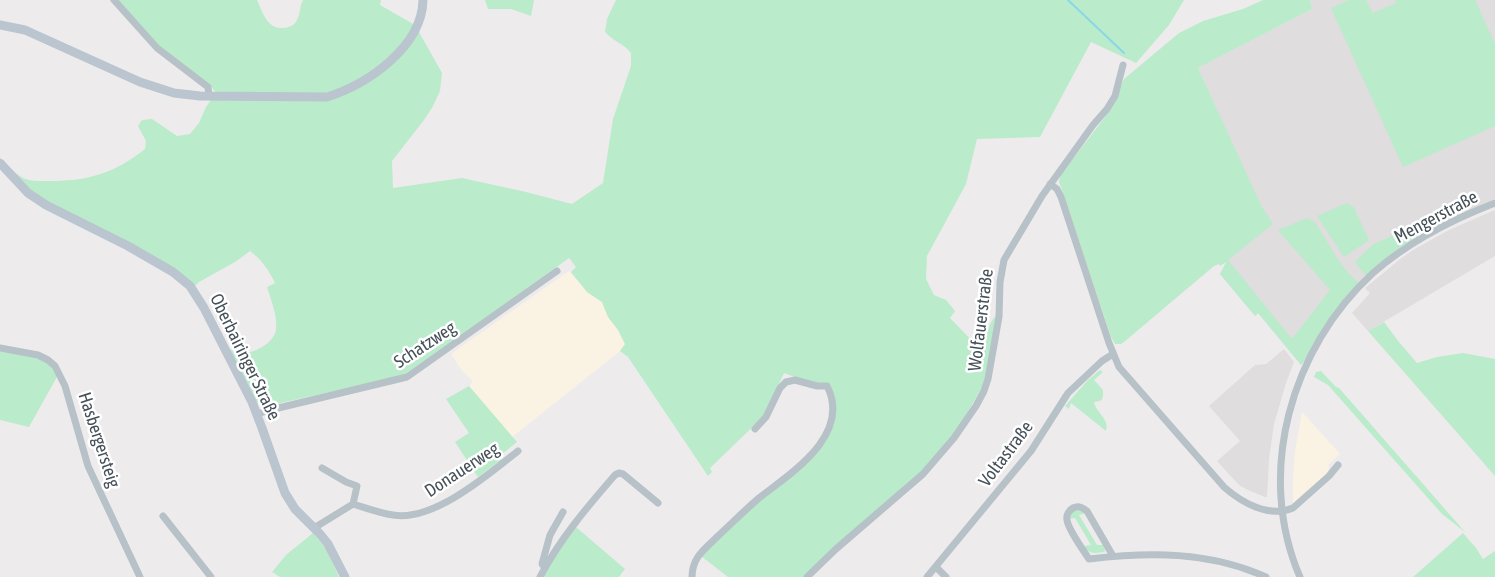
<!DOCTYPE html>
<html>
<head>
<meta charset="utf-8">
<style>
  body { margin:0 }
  canvas { display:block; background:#eeebec }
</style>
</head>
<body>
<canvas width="1495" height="577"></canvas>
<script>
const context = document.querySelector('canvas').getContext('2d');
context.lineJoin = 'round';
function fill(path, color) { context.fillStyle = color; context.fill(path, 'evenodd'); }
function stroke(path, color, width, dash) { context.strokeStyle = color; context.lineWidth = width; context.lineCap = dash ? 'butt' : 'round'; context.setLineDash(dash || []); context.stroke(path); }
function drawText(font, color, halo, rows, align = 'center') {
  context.font = font + ' "Asap Condensed",sans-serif'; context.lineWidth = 5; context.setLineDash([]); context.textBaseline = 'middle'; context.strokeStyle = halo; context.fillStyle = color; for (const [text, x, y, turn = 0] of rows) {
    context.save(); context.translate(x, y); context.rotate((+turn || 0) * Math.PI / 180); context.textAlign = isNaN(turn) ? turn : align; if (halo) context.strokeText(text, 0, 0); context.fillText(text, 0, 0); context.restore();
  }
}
const commercial = new Path2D(`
  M569,271l18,21 15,10 6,15 10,13 7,14 -5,7 -108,86 -43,-51 4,-5 -10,-9 -12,-18z
  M1302,412l38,42 -11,10 -1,9 -35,31v-27l2,-26z`);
const education = new Path2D(`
  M1311,0h184v199l-48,21 -30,16 -22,15 -22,17 -33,34 -2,5 -19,27 -11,23 -7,8 -43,-52 -3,3 -35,-42 40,-70 -62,-136 114,-59 -2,-8z
  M1495,210v46l-127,75 -16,-18 18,-20 -5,-5 34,-28 14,-10 36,-20z
  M1284,349l10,13 -8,21 -12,41 -5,35 -2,38h-2l-17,-7 -9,-5 -22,-24 23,-20 -31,-35 46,-41 11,-1z`);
const green = new Path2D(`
  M117,0h140c5,11 10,28 24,28 5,0 11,-1 14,-5 6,-7 4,-16 8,-23h78l-1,5 35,20 27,48 -2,18 -7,15 -9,14 -32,41 1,27 69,-10 64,14 46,12 31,-21 10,-64 18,-53v-13c-9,-11 -17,-11 -26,-21l2,-13 9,-19h568l-15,25 -33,38 -45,-21 -51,95 -63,2 -11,45 -39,72 -1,23 8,16 12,5 9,11 -5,7 28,29c8,-10 10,-22 18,-32l-10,65 -26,46 -33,40 -123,111h-76l-27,-21 64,-60 64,-64 3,-39 -4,-10c-16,2 -29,-5 -44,-10l-19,42 -55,53 2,4 -4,4 -80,-119 -8,-6 5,-7 -7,-14 -10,-13 -6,-15 -15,-10 -16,-20 5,-5 -7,-9 -110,79 -54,37 -9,3 -129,29 -5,-1 -5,-2 -31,-58c3,3 7,7 11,8 13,3 37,-9 39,-23 2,-13 -5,-30 -9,-43l8,-4c-6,-13 -14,-24 -25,-32l-15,11 -36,20 -4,4 -161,-92 -26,-27c4,3 10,8 15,11 8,4 19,3 27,3 38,0 65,-8 95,-32l1,-8 -8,-15 4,-6 10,-1 25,17 13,-2 9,-11 7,-16 10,-14 -6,-8 -51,-38z
  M485,0h49l-3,16 -20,-7h-23z
  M1263,0h48l-1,1 2,8 -114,59 64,139 11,17 -45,36 64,79 38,-49 -52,-60 29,-12 8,4 24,39 9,12 11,10c-15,15 -27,31 -39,49 -6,11 -10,23 -19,33l-43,-52 -3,3 -35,-42 6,-12 -6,4 -1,-2 -5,2 -90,76 -3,2h-6l-4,-7 -49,-147 -3,-8 1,-6 45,-59 2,-3v-5l4,-1 13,-29 55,-46 24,-12 40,-12z
  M1348,0h18l7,13 23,-10 -1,-3h80l20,44v82l-92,41 -72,-159z
  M1347,203l7,5 15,32 -25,17 -27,-41z
  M1418,224l4,9 -27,18 -29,25 -11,-14 17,-17z
  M1384,322l15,20 18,21 20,-6 26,-4 32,6v117l-127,-145z
  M0,351c23,6 43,1 58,24l-29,52 -29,-7z
  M1100,370l3,2 -9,8 9,10c0,10 0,11 -9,12 2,11 16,17 12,29l-35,-28 -2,6 -4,-3 23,-26z
  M1321,371l15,16 3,1 126,144 -23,-18 -114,-129 -14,-8 2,-5z
  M469,386l48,56 -15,12 -1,6 -23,17 -23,-35 14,-9 -23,-34z
  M1077,509l9,4 -7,2 18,30h6l2,6 -1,1c-9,1 -15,3 -20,-6l7,-1 -16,-27 -7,1v-4z
  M576,527l49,42 -6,8h-76l12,-21z
  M313,533l14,17 12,27h-59l-8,-5 14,-17z
  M1463,533l13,15 7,11 12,-8v26h-82z`);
const stream = new Path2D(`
  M1068,0l56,53`);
const street = new Path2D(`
  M114,0l43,48 51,39 1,9
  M1050,184l7,5 4,8 48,146 10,24 105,120c18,16 45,31 69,21l36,-32 9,-11
  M0,348l38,7 10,5 7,6 10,20 23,80 52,111
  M257,414l13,-4 137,-33 150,-106
  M353,504c13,4 26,9 40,11 40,7 95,-40 125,-64
  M163,516l48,61
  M314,528l39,-24 4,-18 -11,-4 -24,-14
  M1113,556l-26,-45c-4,-3 -8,-6 -14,-3 -4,2 -7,7 -6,12 1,9 16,30 22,39 60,-7 120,-8 177,18
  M936,567l10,10
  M545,568l-3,-4 8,-29 13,-23
  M540,577c19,-37 48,-71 75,-102l4,-2 4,1 35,29
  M692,577c0,-20 13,-28 26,-41 14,-13 27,-26 41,-38 32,-25 93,-63 68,-112h-10l-22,-6 -9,2 -6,6 -14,29 -11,12
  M807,577l29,-28 87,-75 31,-36 22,-32 8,-15 4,-12 11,-62 1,-35 4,-22 38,-64 51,-71 14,-16 8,-13 8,-31
  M927,577l104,-126 37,-58 34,-32 11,-7
  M1300,577c-45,-104 -9,-229 73,-304 35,-31 78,-53 122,-70`);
const secondary = new Path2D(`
  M0,25l25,5 115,52 34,11 26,3 127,1c41,-13 95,-50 96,-97
  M0,163l28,30 18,12 82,41 45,26 17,14 14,22 48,94 10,26 23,65 10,16 25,25 8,10 17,33`);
const streetNames = [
  ["Mengerstraße",1436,217,-28],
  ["Wolfauerstraße",981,320,-83],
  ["Schatzweg",425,345,-33],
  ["Oberbairinger Straße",245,357,64],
  ["Hasbergersteig",99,440,72],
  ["Voltastraße",1006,454,-53],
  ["Donauerweg",462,470,-33]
];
fill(commercial, '#faf3e4');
fill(education, '#dfdddd');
fill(green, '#baebcb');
stroke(stream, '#89d7e7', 2);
stroke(street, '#b7c1c8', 7);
stroke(secondary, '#bac5cf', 9);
drawText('18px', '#455058', '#fff', streetNames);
</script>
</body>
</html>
